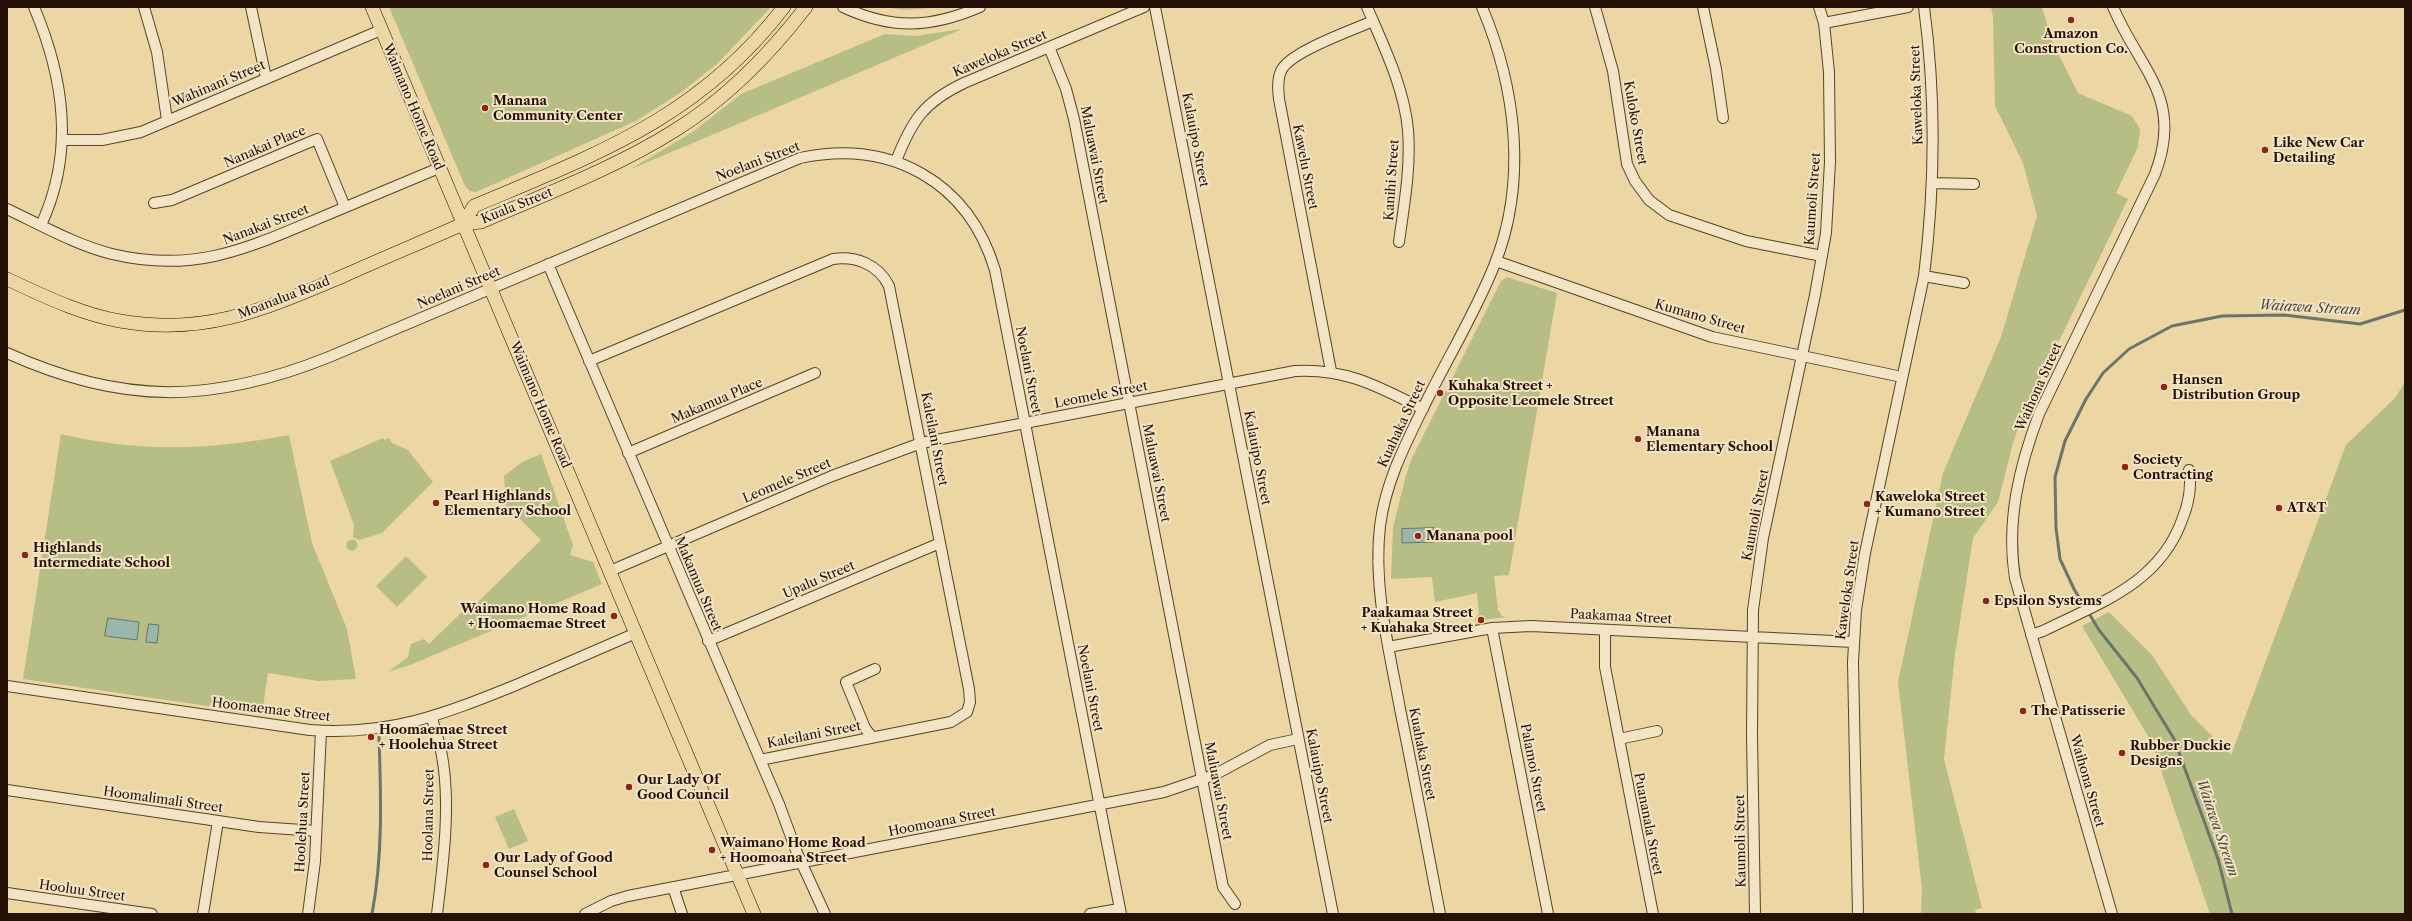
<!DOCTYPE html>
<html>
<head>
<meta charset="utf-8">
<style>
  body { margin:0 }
  #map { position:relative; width:2412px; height:921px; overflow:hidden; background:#ebd6a4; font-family:"Libre Caslon Text",serif }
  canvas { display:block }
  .frame { position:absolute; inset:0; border:8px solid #261106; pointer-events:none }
</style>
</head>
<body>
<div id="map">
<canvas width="2412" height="921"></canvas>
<div class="frame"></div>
</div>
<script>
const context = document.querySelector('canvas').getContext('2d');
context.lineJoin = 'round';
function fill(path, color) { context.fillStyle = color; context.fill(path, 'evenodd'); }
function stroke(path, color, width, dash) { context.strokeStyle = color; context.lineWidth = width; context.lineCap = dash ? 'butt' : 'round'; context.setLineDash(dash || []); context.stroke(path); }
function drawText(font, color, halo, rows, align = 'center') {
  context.font = font + ' "Libre Caslon Text",serif'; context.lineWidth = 4; context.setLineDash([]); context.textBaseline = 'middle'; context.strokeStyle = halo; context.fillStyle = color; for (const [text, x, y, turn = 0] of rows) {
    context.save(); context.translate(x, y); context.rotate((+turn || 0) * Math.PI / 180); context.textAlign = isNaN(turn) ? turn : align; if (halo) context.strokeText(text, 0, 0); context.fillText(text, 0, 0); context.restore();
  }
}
const green = new Path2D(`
  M389,7h382l-54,57 -37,29 -44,28 -160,71 -6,-1 -5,-5z
  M883,7h59l-36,3z
  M1991,7h51l10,34 26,52 54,23 8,13 -2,18 -22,46 12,6 -106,218 -9,26 -15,59 -25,36 -18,116 -11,105 38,149 -7,2 1,4h-55l1,-25 -24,-207 45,-209 58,-136 36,-121 -14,-53 -28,-57 -2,-89z
  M962,29l-333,141 65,-39 47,-37 144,-60 31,2z
  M1507,277l50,16 -48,282 -15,1 4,34 4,6 4,1 -32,4 5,-7 -2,-21 -42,9 -3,-25 -41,2 2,-52 13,-52 6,-17 89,-177z
  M2405,382v532h-195l-59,-173 -69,-115 27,-14 43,43 39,60 40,40 115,-310 49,-47z
  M61,434c80,19 148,16 228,1l23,108 35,86 9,50 -38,2 -50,-8 -6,41 -239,-35z
  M383,438l1,2 5,-2 3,5 16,7 25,32 -51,51 -23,7 -6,-3 1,-12 -24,-64z
  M541,454l32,91 -3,10 23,7 9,22 -192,81 -22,7 20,-15 3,-13 13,-5 5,5 39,-38 3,3 70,-69 -35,-35 -2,-29 18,-14z
  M346.5 545a5.5 5.5 0 1 1 11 0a5.5 5.5 0 1 1-11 0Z
  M406,556l21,21 -30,30 -21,-21z
  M514,809l14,32 -19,8 -14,-32z`);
const water = new Path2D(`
  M1434,528v14l-32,1v-14z
  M108,618l31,4 -2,18 -32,-4z
  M149,624l10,1 -2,18 -11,-1z`);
const stream = new Path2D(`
  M372,914c11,-58 9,-118 7,-177
  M2232,914l-14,-55 -44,-120 -37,-61 -38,-48 -25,-41 -14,-30 -4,-31 -1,-51 10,-36 21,-42 17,-26 26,-24 43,-23 50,-10 62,-1 76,9 45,-14`);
const minor = new Path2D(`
  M34,7c30,71 41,145 7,218
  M144,7l13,45 10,68
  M251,7l15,71
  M843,7c49,23 88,21 137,0
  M1155,7l178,907
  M1367,7c17,40 37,80 41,123 3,38 -4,75 -9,112
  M1595,7l18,64 14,93 8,17 14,19 20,15 77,26 76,15
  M1703,7l13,62 7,49
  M1824,23l84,-16
  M1049,47l17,42 8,30 149,768 12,17
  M62,140h40l39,-8 240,-102
  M896,161c16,-41 28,-59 68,-78l180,-76
  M1932,183l42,1
  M154,203l18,-3 145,-61 28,68
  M7,209c34,16 69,36 105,45 83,20 136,-6 210,-37 39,-16 78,-33 117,-49
  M1496,261l216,76 190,40
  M548,264l231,540 18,49 28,61
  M1924,276l40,7
  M7,353c115,52 205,51 322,4l471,-199c91,-19 168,23 195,112l126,644
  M589,361l244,-102c23,-3 45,5 56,27l80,403 1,13 -3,10 -16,10 -191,38
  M1331,371l-52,-272c-1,-9 -2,-19 2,-28 8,-19 72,-41 92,-50
  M628,453l187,-80
  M610,571l222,-95 89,-33 374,-72c51,-3 84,16 128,38
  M1492,628l56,286
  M1605,630v37l48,247
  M2031,635l12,-4c56,-28 116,-47 139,-111 7,-17 10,-32 7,-50
  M708,641l232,-98
  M1388,647l104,-19 39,-2 322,16
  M7,686l303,44c80,6 134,-16 206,-45 40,-17 80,-35 120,-52
  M432,718c3,12 8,25 10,38 9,49 1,109 -5,158
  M872,737l-7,-9 -19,-46 29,-13
  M1619,739l38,-8
  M7,790l252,37 57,4
  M673,887l9,27
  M7,893l145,21
  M203,914l15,-93
  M308,914l7,-53 6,-130
  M585,914l26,-13 17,-5 536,-104 50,-17 56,-30 28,-6
  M1090,914l29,-5
  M1440,914c-13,-68 -26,-137 -40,-205 -11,-61 -27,-121 -20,-183 6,-47 28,-87 48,-128 22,-44 48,-87 66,-132 34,-84 22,-178 -12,-259
  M1755,914l-3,-179 1,-125 10,-72 52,-243 11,-62 4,-71 -1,-90 -5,-49 -5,-16
  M1858,914l-5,-252 3,-52 9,-57 59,-277c11,-89 12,-180 0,-269
  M2112,914l-97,-336c-9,-56 4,-111 24,-164l116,-240c29,-77 -15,-103 -42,-167`);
const major = new Path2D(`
  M372,7l382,907
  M463,224l11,-18c123,-52 226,-89 310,-199
  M7,279c37,17 73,35 113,42 85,15 145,-12 221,-44 40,-18 81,-35 122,-53l18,-2c65,-28 132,-53 193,-91 52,-32 95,-76 132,-124`);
const markers = [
  [2071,20,4,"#8f2418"],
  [485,108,4,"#8f2418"],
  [2265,150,4,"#8f2418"],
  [2164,387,4,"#8f2418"],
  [1440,393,4,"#8f2418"],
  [1638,439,4,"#8f2418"],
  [2125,467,4,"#8f2418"],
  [436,503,4,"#8f2418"],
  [1867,504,4,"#8f2418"],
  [2279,508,4,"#8f2418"],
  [1418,536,4,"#8f2418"],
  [25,555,4,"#8f2418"],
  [1986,601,4,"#8f2418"],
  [614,616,4,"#8f2418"],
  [1481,620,4,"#8f2418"],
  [2023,711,4,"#8f2418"],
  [371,737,4,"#8f2418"],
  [2122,753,4,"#8f2418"],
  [629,787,4,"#8f2418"],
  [712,850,4,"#8f2418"],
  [486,865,4,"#8f2418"]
];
const poiNames = [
  ["Amazon",2071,34,"center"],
  ["Construction Co.",2071,49,"center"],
  ["Manana",493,101],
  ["Community Center",493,116],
  ["Like New Car",2273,143],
  ["Detailing",2273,158],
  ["Hansen",2172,380],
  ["Distribution Group",2172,395],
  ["Kuhaka Street +",1448,386],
  ["Opposite Leomele Street",1448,401],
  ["Manana",1646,432],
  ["Elementary School",1646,447],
  ["Society",2133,460],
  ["Contracting",2133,475],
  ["Pearl Highlands",444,496],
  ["Elementary School",444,511],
  ["Kaweloka Street",1875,497],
  ["+ Kumano Street",1875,512],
  ["AT&T",2287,508],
  ["Manana pool",1426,536],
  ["Highlands",33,548],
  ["Intermediate School",33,563],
  ["Epsilon Systems",1994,601],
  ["Waimano Home Road",606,609,"right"],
  ["+ Hoomaemae Street",606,624,"right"],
  ["Paakamaa Street",1473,613,"right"],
  ["+ Kuahaka Street",1473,628,"right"],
  ["The Patisserie",2031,711],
  ["Hoomaemae Street",379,730],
  ["+ Hoolehua Street",379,745],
  ["Rubber Duckie",2130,746],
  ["Designs",2130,761],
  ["Our Lady Of",637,780],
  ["Good Council",637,795],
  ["Waimano Home Road",720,843],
  ["+ Hoomoana Street",720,858],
  ["Our Lady of Good",494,858],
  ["Counsel School",494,873]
];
const streetNames = [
  ["Kaweloka Street",1000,54,-23],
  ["Wahinani Street",219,84,-23],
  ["Kaweloka Street",1917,95,-92],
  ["Waimano Home Road",413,107,67],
  ["Kuloko Street",1635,123,80],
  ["Kalauipo Street",1195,140,79],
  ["Nanakai Place",265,147,-23],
  ["Maluawai Street",1094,155,79],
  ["Noelani Street",758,162,-21],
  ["Kawelu Street",1305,167,79],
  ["Kanihi Street",1392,180,-86],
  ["Kaumoli Street",1813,199,-86],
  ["Kuala Street",517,206,-22],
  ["Nanakai Street",266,225,-21],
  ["Noelani Street",459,288,-23],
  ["Moanalua Road",284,298,-21],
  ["Kumano Street",1700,317,16],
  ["Noelani Street",1028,370,79],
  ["Waihona Street",2039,387,-66],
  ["Leomele Street",1101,395,-11],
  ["Makamua Place",717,401,-23],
  ["Waimano Home Road",540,405,67],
  ["Kuahaka Street",1402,424,-65],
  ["Kaleilani Street",934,439,79],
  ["Kalauipo Street",1257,458,79],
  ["Maluawai Street",1156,473,79],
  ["Leomele Street",787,481,-23],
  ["Kaumoli Street",1756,515,-79],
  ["Upalu Street",819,580,-23],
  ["Makamua Street",698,584,67],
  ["Kaweloka Street",1848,590,-82],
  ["Paakamaa Street",1621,617,3],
  ["Noelani Street",1090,688,79],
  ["Hoomaemae Street",271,710,7],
  ["Kaleilani Street",814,735,-11],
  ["Kuahaka Street",1422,754,79],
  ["Palamoi Street",1533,768,79],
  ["Kalauipo Street",1319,776,79],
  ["Waihona Street",2087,781,74],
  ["Maluawai Street",1218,791,79],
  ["Hoomalimali Street",163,800,8],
  ["Hoolana Street",429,815,-89],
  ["Hoolehua Street",303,822,-87],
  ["Hoomoana Street",942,822,-11],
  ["Puananala Street",1648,824,79],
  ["Kaumoli Street",1741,841,-91],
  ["Hooluu Street",82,891,8]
];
const waterNames = [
  ["Waiawa Stream",2310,308,3],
  ["Waiawa Stream",2217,828,71]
];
fill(green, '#b6be86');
fill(water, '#99b8ad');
stroke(water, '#6b756a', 1);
stroke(stream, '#6b756a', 3);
stroke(minor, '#57422e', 12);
stroke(major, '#261106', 14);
stroke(minor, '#f2e4c4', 10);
stroke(major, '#ebd6a4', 13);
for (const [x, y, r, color] of markers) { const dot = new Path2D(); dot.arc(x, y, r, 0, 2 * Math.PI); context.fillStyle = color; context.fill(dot); stroke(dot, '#f2e4c4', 1.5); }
drawText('bold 13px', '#261106', '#f2e4c4', poiNames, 'left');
drawText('13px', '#261106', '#f2e4c4', streetNames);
drawText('italic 14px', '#4e4b40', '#f2e4c4', waterNames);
</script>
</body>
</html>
